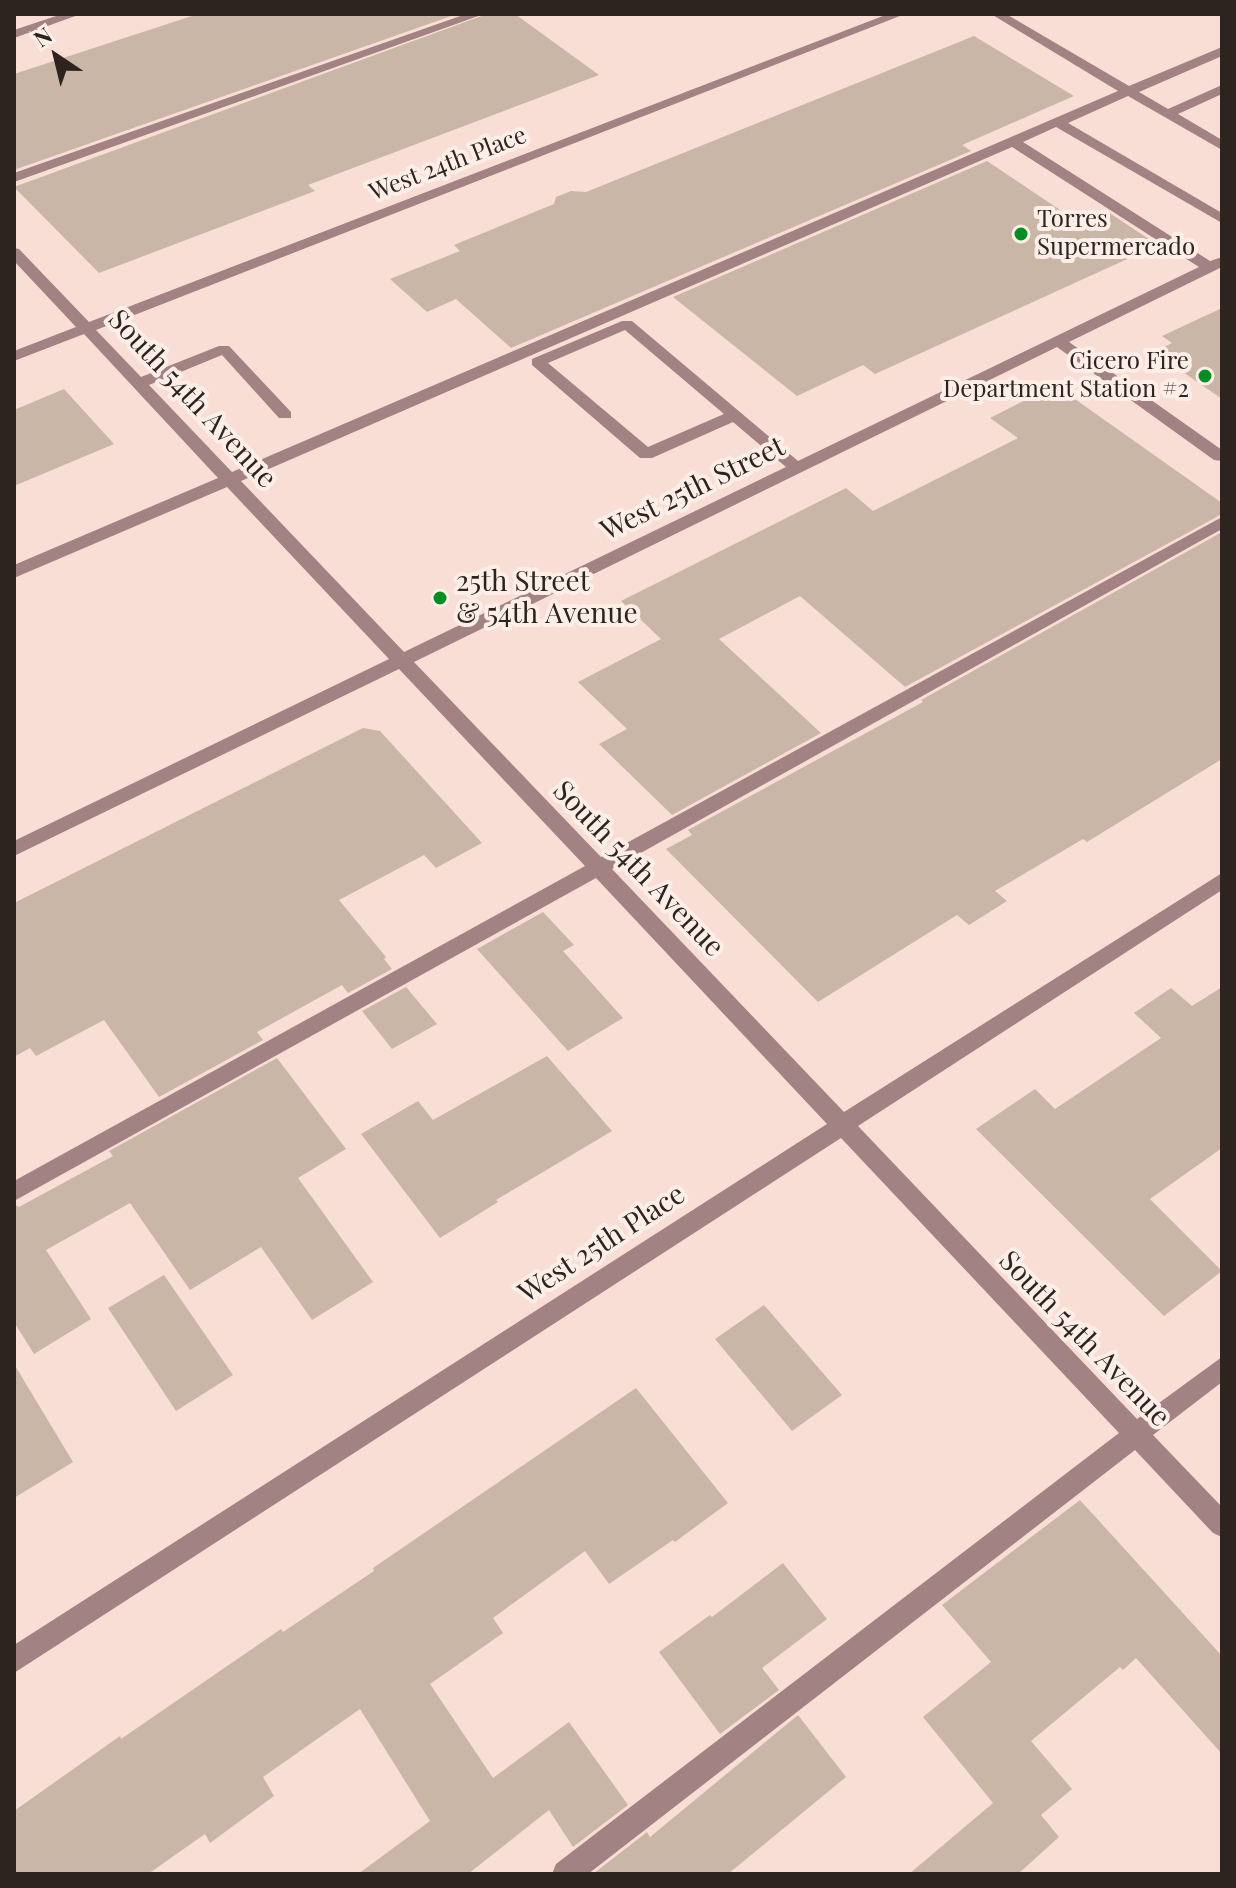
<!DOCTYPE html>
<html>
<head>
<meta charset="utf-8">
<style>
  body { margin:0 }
  #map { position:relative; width:1236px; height:1888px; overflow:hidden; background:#f8ded5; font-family:"Playfair Display",serif }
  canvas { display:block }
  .frame { position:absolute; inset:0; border:16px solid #2d2420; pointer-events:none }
  .north { position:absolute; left:16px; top:16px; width:80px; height:80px; -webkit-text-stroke:6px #feeee8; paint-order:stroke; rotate:325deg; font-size:22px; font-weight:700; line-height:32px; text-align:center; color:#2d2420 }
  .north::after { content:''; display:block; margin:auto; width:28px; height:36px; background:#2d2420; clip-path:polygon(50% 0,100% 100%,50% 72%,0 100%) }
</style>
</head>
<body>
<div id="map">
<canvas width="1236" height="1888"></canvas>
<div class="frame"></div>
<div class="north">N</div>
</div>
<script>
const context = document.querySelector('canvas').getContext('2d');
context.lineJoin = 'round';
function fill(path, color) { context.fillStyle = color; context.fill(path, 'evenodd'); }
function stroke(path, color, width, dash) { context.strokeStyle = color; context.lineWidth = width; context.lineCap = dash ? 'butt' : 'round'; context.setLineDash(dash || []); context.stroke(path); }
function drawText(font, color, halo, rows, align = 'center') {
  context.font = font + ' "Playfair Display",serif'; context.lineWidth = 8; context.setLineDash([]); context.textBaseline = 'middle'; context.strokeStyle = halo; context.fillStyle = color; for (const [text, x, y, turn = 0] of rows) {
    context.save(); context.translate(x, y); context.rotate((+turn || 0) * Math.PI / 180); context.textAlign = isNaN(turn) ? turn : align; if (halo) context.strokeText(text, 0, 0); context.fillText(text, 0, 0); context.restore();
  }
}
const building = new Path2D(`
  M198,14h259l-443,156v-96z
  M487,14h28l84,61 -291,110 7,6 -216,82 -85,-86z
  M974,36l100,60 -112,49 9,6 -460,197 -55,-49 -29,13 -37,-33 70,-28 -6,-6 100,-41 2,-7 15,-6 15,1z
  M987,161l94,63 27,-12 50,33 -283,129 -12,-9 -66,31 -124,-99z
  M1222,308v91l-68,-47 18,-9 -10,-7z
  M1055,385l167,118v11l-317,173 -105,-91 -81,43 102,94 -149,82 -73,-71 28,-15 -49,-47 83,-43 -40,-38 225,-113 27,23 145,-73 -28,-20z
  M64,389l50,55 -100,42v-76z
  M1222,532v227l-135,83 -4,-3 -88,52 12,10 -38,24 -12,-10 -139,87 -152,-153 26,-14 -4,-5 235,-128 -2,-2z
  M363,728l17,3 102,112 -46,25 -12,-13 -85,45 47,57 -2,2 8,10 -44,24 -6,-8 -85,47 6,8 -104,57 -55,-77 -68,36 -6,-8 -16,9v-154z
  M543,912l31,33 -11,6 60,67 -55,33 -91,-102z
  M406,987l31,37 -45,25 -30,-38z
  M1222,987v161l-72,51 72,72 -58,45 -188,-187 59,-40 20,20 106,-71 -27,-25 37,-25 21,18z
  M547,1056l65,75 -116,69 2,2 -58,36 -79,-104 57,-33 15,19z
  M277,1058l69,91 -48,29 75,104 -61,38 -51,-73 -71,43 -60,-87 -84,47 45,69 -57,35 -20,-32v-118l5,3 94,-51 -4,-5z
  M164,1275l69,100 -57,36 -68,-103z
  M764,1305l78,90 -50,36 -77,-92z
  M14,1364l59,98 -59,36z
  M636,1388l92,115 -53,39 -2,-2 -64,44 -24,-33 -92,67 10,15 -73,51 63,94 76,-56 59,83 -55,42 -24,-37 -81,64h-110l72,-53 -70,-112 -97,68 11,19 -64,47 -5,-9 -57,40h-134v-63l106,-75 1,3 160,-110 2,3 91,-61 -1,-3z
  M1080,1500l142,156v98l-86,-96 -13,12 -3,-3 -89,74 41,48 -31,26 18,22 -41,37h-109l84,-71 -70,-86 68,-55 -49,-57z
  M783,1563l44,56 -65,49 17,22 -59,44 -61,-82 51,-37 2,2z
  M798,1715l48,62 -118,97h-135l54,-42 3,5z`);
const minor = new Path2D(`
  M62,14h19l-67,24v-8z
  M466,14h18l-470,168v-9z
  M888,14h17l-809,316 45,47 78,-31h10l62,66v6h-12l-57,-63 -73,30 83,87 886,-381 -127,-77h15l123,72 93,-39v9l-83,36 29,17 54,-24v9l-44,20 44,26v10l-94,-54 -60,27 154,90v10l-166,-96 -33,15 187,119 12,-4v10l-153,75 153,108v11l-8,-1 -157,-113 -643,315 187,195 621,-340v12l-610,340 232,243 378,-239v17l-364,236 279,293 85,-62v25l-69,53 69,72v30l-9,-4 -78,-83 -547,424h-36l4,-10 563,-431 -278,-295 -827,535v-28l813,-521 -231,-246 -582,323v-20l571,-315 -186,-197 -385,187v-15l375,-182 -162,-172 -213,91v-13l204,-87 -134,-144 -70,27v-10l62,-24 -62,-66v-13l5,1 70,73zM1012,147l187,120 -401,194 -166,-140h-10l-90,38v6l108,93h12l81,-36 53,45 -382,185 -163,-171zM625,330l99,84 -76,33 -100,-84z`);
const markers = [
  [1021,234,8,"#008f21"],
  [1205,376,8,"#008f21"],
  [440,598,8,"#008f21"]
];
const farStreetnames = [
  ["West 24th Place",448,164,-21]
];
const farPoinames = [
  ["Torres",1037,220],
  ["Supermercado",1037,248],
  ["Cicero Fire",1189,362,"right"],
  ["Department Station #2",1189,390,"right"]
];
const streetNames = [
  ["South 54th Avenue",192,399,47],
  ["West 25th Street",693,489,-26],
  ["South 54th Avenue",638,869,46],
  ["West 25th Place",602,1244,-33],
  ["South 54th Avenue",1084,1339,46]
];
const poiNames = [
  ["25th Street",456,582],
  ["& 54th Avenue",456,614]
];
fill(building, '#cab6a7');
fill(minor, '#a28282');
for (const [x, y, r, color] of markers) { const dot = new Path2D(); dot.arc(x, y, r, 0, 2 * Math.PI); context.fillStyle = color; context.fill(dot); stroke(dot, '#feeee8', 3); }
drawText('24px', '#2d2420', '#feeee8', farStreetnames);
drawText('24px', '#2d2420', '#feeee8', farPoinames, 'left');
drawText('28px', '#2d2420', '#feeee8', streetNames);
drawText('28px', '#2d2420', '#feeee8', poiNames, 'left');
</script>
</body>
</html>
